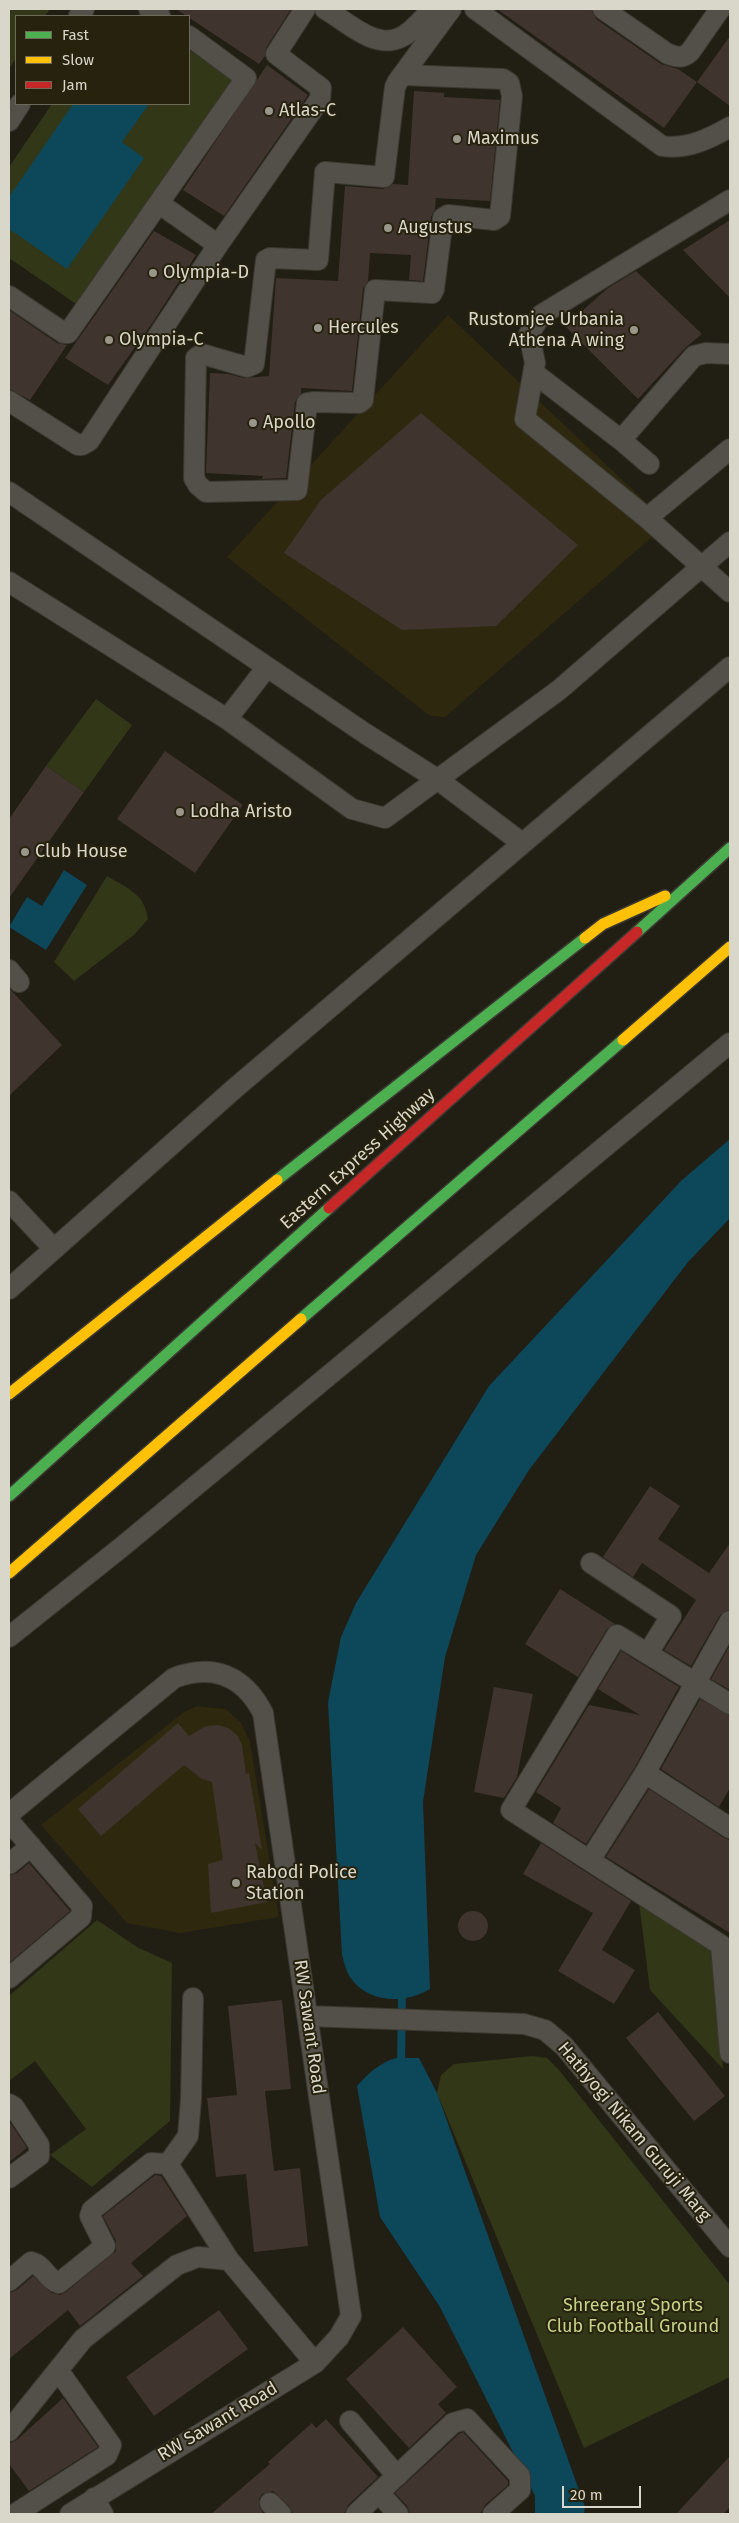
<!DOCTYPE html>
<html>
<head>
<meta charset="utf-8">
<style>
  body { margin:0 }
  #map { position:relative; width:739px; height:2523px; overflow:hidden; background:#211e14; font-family:"Fira Sans",sans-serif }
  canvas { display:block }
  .frame { position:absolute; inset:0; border:10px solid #d9d6ca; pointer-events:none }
  .legend { position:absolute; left:15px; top:15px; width:175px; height:90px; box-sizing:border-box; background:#27220e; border:1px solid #6e6a59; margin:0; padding:6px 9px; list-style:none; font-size:15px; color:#d9d6ca }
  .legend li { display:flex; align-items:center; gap:10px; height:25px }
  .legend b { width:25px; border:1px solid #6e6a59 }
  .scale { position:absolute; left:562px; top:2486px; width:79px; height:22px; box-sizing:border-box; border:2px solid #d9d6ca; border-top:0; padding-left:6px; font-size:15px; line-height:18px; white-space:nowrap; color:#d9d6ca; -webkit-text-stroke:4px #27220e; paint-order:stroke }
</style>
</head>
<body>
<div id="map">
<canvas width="739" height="2523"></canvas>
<div class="frame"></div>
<ul class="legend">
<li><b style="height:6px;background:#4caf50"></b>Fast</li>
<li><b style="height:6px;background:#ffc107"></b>Slow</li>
<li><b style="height:6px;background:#c62828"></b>Jam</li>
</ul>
<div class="scale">20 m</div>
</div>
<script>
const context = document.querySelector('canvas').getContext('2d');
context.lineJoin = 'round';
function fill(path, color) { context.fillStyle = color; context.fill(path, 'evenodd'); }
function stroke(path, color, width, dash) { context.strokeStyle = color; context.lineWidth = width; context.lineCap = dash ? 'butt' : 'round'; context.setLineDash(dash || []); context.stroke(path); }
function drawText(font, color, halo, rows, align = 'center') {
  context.font = font + ' "Fira Sans",sans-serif'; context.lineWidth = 4; context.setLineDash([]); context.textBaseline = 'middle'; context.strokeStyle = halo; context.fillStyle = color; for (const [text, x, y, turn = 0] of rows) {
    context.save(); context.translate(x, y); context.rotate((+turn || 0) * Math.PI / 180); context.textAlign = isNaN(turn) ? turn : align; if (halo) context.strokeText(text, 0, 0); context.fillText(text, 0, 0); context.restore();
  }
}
const built = new Path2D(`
  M448,315l220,208 -223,194 -15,-1 -203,-159z
  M197,1706l29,3 15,14 9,19 29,175 -99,16 -53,-10 -86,-98 143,-113z`);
const green = new Path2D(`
  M9,9h41l-5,7h-29v42l-7,11z
  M189,50l47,32 -154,226 -73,-50v-91l43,-63h137z
  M96,699l36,26 -48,67 -38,-26z
  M107,876c20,12 38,18 41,43l-13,15 -61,47 -20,-19z
  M639,1902l73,47 11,120 -73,-79z
  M97,1920l40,27 35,16 -2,158 -78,66 -42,-32 36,-26 -51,-68 -26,20v-85z
  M532,2056l15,2 12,12 171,215v92l-146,71 -147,-355 4,-18 13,-11z`);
const water = new Path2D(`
  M73,104h76l-27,38 22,16 -77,111 -58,-40v-32z
  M64,870l23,15 -41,65 -37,-23 18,-30 15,9z
  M730,1139v79l-42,44 -159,208 -53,85 -31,102 -22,145 7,187c-25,15 -62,15 -80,-12 -4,-6 -6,-15 -8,-22l-14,-253 13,-65 15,-34 133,-217 193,-206z
  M396,2058h23l18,35 148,414 -1,7h-49v-18l-95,-189 -60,-90 -23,-131c12,-13 22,-23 39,-28z`);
const stream = new Path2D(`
  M401,2068l1,-78`);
const building = new Path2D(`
  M176,9h115l-25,39 -1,8 -6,8z
  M497,9h94l5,10 65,45 17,5 19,13 -33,46z
  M730,36v70l-33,-24z
  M267,65l41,30 -84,121 -41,-26z
  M414,91l30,2v4l56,3 -10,101 -54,-3 -1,11 -4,8 -8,64 -14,-1 2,-25 -41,-2 -2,28 -5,8 -11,102 -51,-3v6l-6,8 -9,76 -24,1 1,-3 -57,-3 4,-100 18,1 16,4 25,-2 7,-98 62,3 7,-95 38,3 10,-5 15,1z
  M730,220v78l-47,-48z
  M154,231l42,24 -43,67 -45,63 -43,-27z
  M636,271l66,63 -17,14 -47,51 -73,-73 43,-38z
  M9,310l48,33 10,2 -37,55 -21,-11z
  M421,413l157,132 -82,81 -94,4 -118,-77 37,-53z
  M165,751l78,54 -48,68 -78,-54z
  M46,766l38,26 -75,106v-79z
  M9,988l53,57 -53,51z
  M650,1486l30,20 -22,33 51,34 21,-30v66l-10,6 -29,51 -27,-16 32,-50 -54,-37 -9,14 -30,-20z
  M560,1589l55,35 -8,5 -29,48 -53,-33z
  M730,1645v45l-19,-11z
  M621,1651l58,36 -44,80 -49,77 -33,-21 8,-15 -25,-16 53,-87 51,10 -42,-26z
  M494,1687l39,7 -16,83 -13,21 -30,-6z
  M700,1699l30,17v72l-11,19 -58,-38z
  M178,1723l11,13 17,-10 12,-1 10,3 9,7 5,10 4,29 3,-1 13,77 -7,-7 12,59 -56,11 -3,-49 15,-4 -11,-78 -10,-3 -18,-14 -83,71 -23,-27z
  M649,1789l75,49 6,2v93l-124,-76z
  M541,1843l90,58 -29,49 33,20 -21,34 -56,-33 35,-58 -70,-39z
  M29,1863l41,48 -61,52v-87l8,-3z
  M458 1926a15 15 0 1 1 30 0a15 15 0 1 1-30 0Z
  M282,2000l9,89 -26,2 9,80 26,-3 8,78 -54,6 -8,-78 -30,3 -9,-79 30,-3 -9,-89z
  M658,2012l67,84 -31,25 -68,-83z
  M9,2121l18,27 -18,14z
  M155,2175l6,1 26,40 -56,47 12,13 -63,50 -12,-16 -59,49v-66l8,-3 16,-14 17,16 10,3 6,-3 50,-41v-10l-13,-25z
  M219,2310l29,39 -94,67 -28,-39z
  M403,2327l54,60 -19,17 8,9 -37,35 -63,-69z
  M63,2398l35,49 -69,44 -20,-27v-20l9,-5z
  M326,2419l52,58 -30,28 -4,9h-51l-4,-8 -16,-15 -11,3 -3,5v8l5,7h-53l59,-50 -2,-2 44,-39 4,5z
  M463,2432l45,49v4l-23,20 -5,9h-70l-3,-8 -12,-13 64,-59z
  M730,2456v51l-7,7h-47z`);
const street = new Path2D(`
  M149,9l11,7
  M325,9c21,12 49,40 74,29 13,-5 23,-19 33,-29
  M475,9l187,137c24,4 47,-7 68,-19
  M603,9l65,45c9,3 14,5 22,-2l30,-43
  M79,16l5,-7
  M403,75l100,4 6,4 3,13 -12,120 -6,4 -46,-5 -5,3 -9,71 -2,4 -57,-3 -12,110 -4,3 -46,-1 -6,1 -10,87 -91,2 -8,-7 -4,-7 2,-120 6,-4 45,13 7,-3 12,-104 4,-2 48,2 7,-88 59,5 11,-90 3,-6 53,-72
  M9,121l11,-17
  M160,204l58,41
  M9,296l55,37h4l178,-255 -57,-42
  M534,373l87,67 73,-84 12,-3 24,1
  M9,401l69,44h4l7,-4 129,-196 102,-146 1,-11 -45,-34 29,-45
  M621,440l28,24
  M730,449l-83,69 83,74
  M9,492l357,242 71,45 85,64
  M647,518l-122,-99 10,-56 -6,-29 12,-19 189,-115
  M9,582l218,137 125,90 33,9 174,-128 171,-148
  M227,719l40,-52
  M9,970l10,12
  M9,1201l45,48
  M9,1289l225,-200 496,-422
  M591,1563l80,53 -23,37
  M9,1637l114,-91 607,-503
  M730,1704l-113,-69 -106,175 210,135 9,108
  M645,1773l85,55
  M9,1814l165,-136c40,-15 70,-2 89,35l88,603 -12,21 -24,26 -245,151
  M9,1821l73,85 -1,11 -72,61
  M590,1860l55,-87 85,-152
  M9,1864l22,-18
  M307,2016l217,8 21,6 19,16 166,201
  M9,2104l5,3 25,38v11l-30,22
  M168,2164l20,-28 3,-37 2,-101
  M9,2281l22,-19c13,3 16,18 28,21l46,-37 -15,-30 2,-6 59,-47 17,1 61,96 86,103
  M350,2421l47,55
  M9,2431l74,-92 94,-74 21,-8 31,3
  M379,2493l19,21
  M94,2498l9,16
  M270,2503l11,11
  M15,2514l92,-59 4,-10 -53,-75
  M356,2514l97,-91 14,-4 53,57v14l-27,24`);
const fast = new Path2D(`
  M637,932l93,-84
  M277,1180l308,-242
  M301,1319l322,-279
  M9,1496l320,-288`);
const slow = new Path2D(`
  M585,938l18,-14 62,-28
  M623,1040l107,-93
  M9,1394l268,-214
  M9,1573l292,-254`);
const jam = new Path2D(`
  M329,1208l308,-276`);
const markers = [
  [269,111,5,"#99968a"],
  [457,139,5,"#99968a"],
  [388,228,5,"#99968a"],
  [153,273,5,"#99968a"],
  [318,328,5,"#99968a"],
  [634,330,5,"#99968a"],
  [109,340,5,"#99968a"],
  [253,423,5,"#99968a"],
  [180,812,5,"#99968a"],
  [25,852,5,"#99968a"],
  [236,1883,5,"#99968a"]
];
const poiNames = [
  ["Atlas-C",279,111],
  ["Maximus",467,139],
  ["Augustus",398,228],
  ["Olympia-D",163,273],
  ["Rustomjee Urbania",624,320,"right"],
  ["Athena A wing",624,341,"right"],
  ["Hercules",328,328],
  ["Olympia-C",119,340],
  ["Apollo",263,423],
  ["Lodha Aristo",190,812],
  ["Club House",35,852],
  ["Rabodi Police",246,1873],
  ["Station",246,1894]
];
const streetNames = [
  ["Eastern Express Highway",358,1159,-42],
  ["RW Sawant Road",309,2027,82],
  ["Hathyogi Nikam Guruji Marg",634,2132,50],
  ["RW Sawant Road",218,2422,-31]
];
const parkNames = [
  ["Shreerang Sports",633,2306],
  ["Club Football Ground",633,2327]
];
fill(built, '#2e280e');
fill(green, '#323717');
fill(water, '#0d475a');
stroke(stream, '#0d475a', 8);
fill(building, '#3f352e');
stroke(street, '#3c3932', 22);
stroke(fast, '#3c3932', 14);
stroke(slow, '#3c3932', 14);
stroke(jam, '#3c3932', 14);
stroke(street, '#525048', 20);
stroke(fast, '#4caf50', 11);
stroke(slow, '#ffc107', 11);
stroke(jam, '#c62828', 11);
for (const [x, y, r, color] of markers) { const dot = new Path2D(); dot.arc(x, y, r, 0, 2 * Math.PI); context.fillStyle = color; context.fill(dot); stroke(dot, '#27220e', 2); }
drawText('18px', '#d9d6ca', '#27220e', poiNames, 'left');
drawText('18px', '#d9d6ca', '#27220e', streetNames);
drawText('18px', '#c3d286', '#27220e', parkNames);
</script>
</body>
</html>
